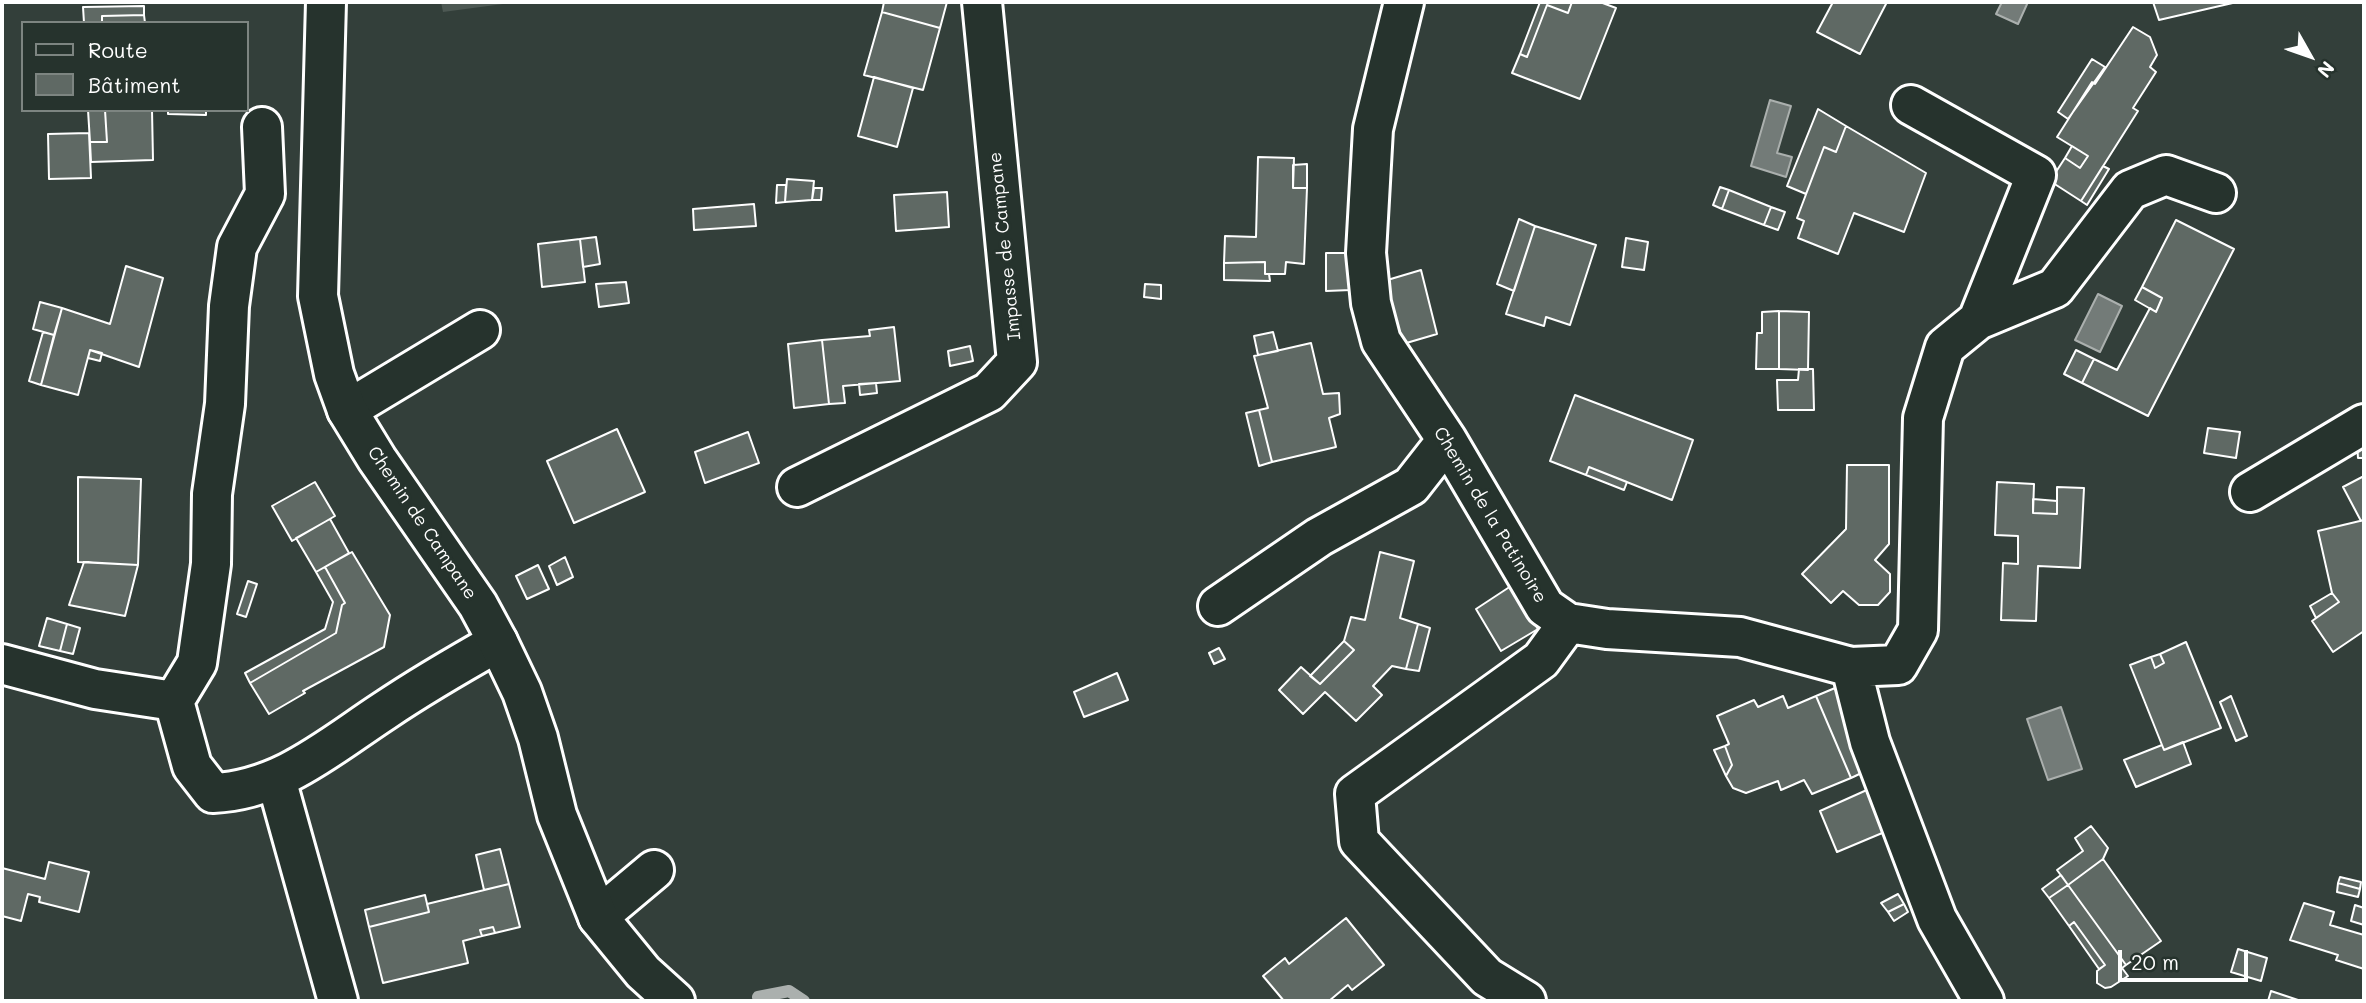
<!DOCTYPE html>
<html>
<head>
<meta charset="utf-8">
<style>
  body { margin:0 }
  #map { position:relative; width:2366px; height:1003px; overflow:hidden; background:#333f3a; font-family:Mali,sans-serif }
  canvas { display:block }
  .frame { position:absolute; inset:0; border:4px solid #fff; pointer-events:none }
  .legend { position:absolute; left:21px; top:21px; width:228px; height:91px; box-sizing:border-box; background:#26332d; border:2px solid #7d8581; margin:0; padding:9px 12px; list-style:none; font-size:21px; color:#fff }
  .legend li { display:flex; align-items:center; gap:14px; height:35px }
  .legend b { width:35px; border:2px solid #7d8581 }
  .north { position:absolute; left:2275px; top:21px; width:70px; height:70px; -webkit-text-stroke:5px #26332d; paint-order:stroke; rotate:130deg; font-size:19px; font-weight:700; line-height:28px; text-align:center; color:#fff }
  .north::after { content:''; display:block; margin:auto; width:24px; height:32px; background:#fff; clip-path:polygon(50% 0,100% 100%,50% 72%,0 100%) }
  .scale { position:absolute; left:2118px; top:950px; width:130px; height:32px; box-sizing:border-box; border:4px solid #fff; border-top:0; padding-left:9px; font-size:21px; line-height:24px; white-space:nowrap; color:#fff; -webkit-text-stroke:5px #26332d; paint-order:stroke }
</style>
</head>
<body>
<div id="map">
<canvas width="2366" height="1003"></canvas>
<div class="frame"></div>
<ul class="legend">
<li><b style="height:9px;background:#26332d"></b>Route</li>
<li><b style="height:19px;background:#5f6964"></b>Bâtiment</li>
</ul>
<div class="north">N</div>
<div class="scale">20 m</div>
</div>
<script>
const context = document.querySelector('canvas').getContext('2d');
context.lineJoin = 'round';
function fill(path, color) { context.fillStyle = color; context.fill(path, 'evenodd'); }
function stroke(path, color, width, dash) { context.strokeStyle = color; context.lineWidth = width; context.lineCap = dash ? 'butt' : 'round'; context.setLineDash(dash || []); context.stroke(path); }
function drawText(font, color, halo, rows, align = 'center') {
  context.font = font + ' Mali,sans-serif'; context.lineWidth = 6; context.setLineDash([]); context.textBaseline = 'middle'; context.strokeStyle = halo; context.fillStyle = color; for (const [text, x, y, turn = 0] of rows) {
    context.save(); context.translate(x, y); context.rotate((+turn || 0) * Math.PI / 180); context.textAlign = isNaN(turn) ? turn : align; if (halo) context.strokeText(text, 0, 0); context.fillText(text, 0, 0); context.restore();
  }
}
const green = new Path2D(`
  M441,2h77l-75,10z`);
const water = new Path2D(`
  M2002,2h26l-10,22 -22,-10z
  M1770,100l21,6 -14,47 15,4 -6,20 -35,-11z
  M2098,294l24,12 -22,46 -25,-12z
  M2061,707l21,62 -34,11 -21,-61z`);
const stream = new Path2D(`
  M758,997l31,-6 15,10`);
const building = new Path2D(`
  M884,2h63l-7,26 -58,-16z
  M1540,2h32l-4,11 -21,-8 -20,52 -7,-3z
  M1572,2h28l16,6 -36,91 -68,-26 8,-19 7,3 20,-52 21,8z
  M1833,2h54l-27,52 -43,-22z
  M2153,2h84l-78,18z
  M144,6v9l-42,1v7h-18l-1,-16z
  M882,12l58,16 -17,62 -59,-15z
  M144,15l1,8h-43v-7z
  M2133,27l17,10 7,18 -7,12 6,5 -23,36 5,3 -57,90 -31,-20 15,-23 15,10 8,-12 -31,-19 35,-55 3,2z
  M2092,59l13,8 -37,52 -10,-7z
  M874,77l39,11 -16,59 -39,-11z
  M1818,109l28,17 -10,26 -12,-5 -18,47 -19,-8z
  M88,110h17l2,32h-17z
  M105,110h47l1,50 -62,2 -1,-20h17z
  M168,110h38v5l-38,-1z
  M1846,126l80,47 -22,59 -50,-19 -16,41 -40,-16 6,-17 -7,-3 27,-71 12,5z
  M89,133l2,45 -42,1 -1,-45z
  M2072,146l16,10 -8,12 -15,-10z
  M1258,157l36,1 -1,30h14l-3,76 -18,-2 -1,12h-20v-12l-41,1 1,-27 31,1z
  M1307,164v24h-14v-23z
  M2103,166l6,3 -22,36 -6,-4z
  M787,179l27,2 -2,19 -27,2z
  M777,185h9l-1,17 -9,1z
  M1720,187l9,3 -7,19 -9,-4z
  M814,188h8l-1,12h-9z
  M1729,190l42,17 -7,18 -42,-16z
  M947,192l2,35 -53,4 -2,-36z
  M754,204l2,22 -62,4 -1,-21z
  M1771,207l14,5 -7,18 -14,-5z
  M1519,219l16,7 -21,65 -17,-7z
  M2176,220l58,29 -86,167 -66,-33 12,-24 23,11 33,-62 6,4 6,-14 -20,-11z
  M1535,226l61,19 -26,80 -24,-8 -2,9 -38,-12z
  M596,237l4,27 -17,3 -3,-28z
  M1626,238l22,4 -4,28 -22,-3z
  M580,239l5,43 -43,5 -4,-43z
  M1326,253h26l-1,37 -25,1z
  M1265,262v12h4l1,7 -46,-1v-17z
  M126,266l37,12 -24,89 -49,-17 -12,45 -37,-10 21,-77 48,16z
  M1421,270l16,64 -34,10 -19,-63z
  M626,282l3,21 -30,4 -3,-23z
  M1145,284l16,1v14l-17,-2z
  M2142,287l20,11 -6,14 -21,-12z
  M40,302l22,6 -8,27 -21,-6z
  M1779,311v58h-23l1,-36h5v-21z
  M1779,311l30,1 -1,58 -29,-1z
  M894,327l6,54 -57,5 2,17 -16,1 -7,-64 48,-4 -1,-6z
  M43,332l11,3 -13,50 -12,-4z
  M1273,332l5,19 -20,4 -4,-19z
  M822,340l7,64 -35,4 -6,-64z
  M1311,343l12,51 16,-1 1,21 -11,4 7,29 -64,15 -13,-52 9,-2 -14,-52z
  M970,346l3,15 -23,5 -2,-15z
  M90,350l12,3 -2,8 -12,-3z
  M2076,350l18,9 -12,24 -18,-9z
  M1799,369h14l1,41h-36l-1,-30h21z
  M876,383l1,10 -17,2 -1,-11z
  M1575,395l118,45 -21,60 -83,-33 -3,8 -36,-14z
  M1259,410l13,52 -13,4 -13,-53z
  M2208,428l32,4 -4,26 -32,-5z
  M617,429l28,63 -71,31 -27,-62z
  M748,432l11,31 -54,20 -10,-31z
  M2357,444h7v14h-6z
  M1847,465h42v79l-14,16 15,14v18l-12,13h-19l-16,-14 -12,12 -29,-29 44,-45z
  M1589,467l38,15 -3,8 -38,-15z
  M2364,476v43l-3,2 -18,-34z
  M78,477l63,2 -3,86 -60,-3z
  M315,482l20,34 -43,25 -20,-35z
  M1997,482l37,2 -1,29 24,1v-27l27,1 -4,80 -42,-2 -2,55 -35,-1 2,-57 15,1v-28l-23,-1z
  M2033,499l24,2v13l-24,-1z
  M330,519l19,34 -33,19 -20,-34z
  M2364,520v111l-31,21 -21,-31 27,-19 -7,-9 -14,-62z
  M352,552l38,63 -6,32 -81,44 2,2 -36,21 -19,-31 86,-50 6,-28 3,-2 -20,-36z
  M1380,552l34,9 -14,57 18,6 -12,45 -14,-3 -19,20 9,9 -26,26 -31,-29 -22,22 -24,-24 22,-23 19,17 34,-34 -10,-9 7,-24 14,3z
  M565,557l8,20 -16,8 -8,-19z
  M84,562l54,3 -13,51 -56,-11z
  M538,565l11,24 -22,10 -11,-23z
  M325,567l20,36 -3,2 -6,28 -86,50 -5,-10 80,-44 8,-27 -17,-30z
  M248,581l9,3 -11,33 -9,-3z
  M1511,586l27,43 -37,22 -25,-42z
  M2332,593l7,9 -23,16 -6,-12z
  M47,618l20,6 -7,27 -21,-5z
  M67,624l13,4 -7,26 -13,-3z
  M1418,624l12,4 -11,43 -13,-2z
  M1344,641l10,9 -34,34 -10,-8z
  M2186,642l35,86 -57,22 -34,-85 21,-8 4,11 9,-5 -4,-9z
  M1219,648l6,11 -11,5 -5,-11z
  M2160,654l4,9 -9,5 -4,-11z
  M1117,673l11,27 -44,17 -10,-25z
  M1835,688l35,81 -19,9 -35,-82z
  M1783,696l5,12 28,-12 35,82 -39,16 -8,-14 -23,10 -3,-9 -32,12 -13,-5 -7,-12 6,-11 -7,-19 4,-2 -12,-28 37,-16 4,7z
  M2231,696l16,40 -11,5 -16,-39z
  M2183,742l8,22 -55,23 -12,-27 38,-15 2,5z
  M1725,746l7,19 -6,11 -12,-26z
  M1869,789l18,42 -50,21 -17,-41z
  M2091,826l17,22 -5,11 -35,26 -11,-15 26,-19 -8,-13z
  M500,849l9,35 -25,6 -8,-35z
  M2103,859l58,82 -35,24 -58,-80z
  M49,862l40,10 -10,40 -40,-10 1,-5 -12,-3 -7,27 -19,-5v-48l43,11z
  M2061,875l7,10 -19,13 -7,-9z
  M2340,877l21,5 -1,7 -22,-6z
  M2338,883l22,6 -2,8 -21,-5z
  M509,884l11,43 -25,6 -2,-6 -13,3 2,6 -19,5 5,22 -85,20 -14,-56 60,-15 -2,-8z
  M2068,885l58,80 -4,3 6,8 -17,11 -6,1 -8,-5v-12l8,-6 -31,-43 -5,4 -20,-28z
  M1898,894l6,10 -16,8 -7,-9z
  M425,895l4,17 -60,15 -4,-17z
  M2304,903l30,9 -4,13 34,10v34l-28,-9 2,-5 -48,-15z
  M1904,904l4,8 -14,9 -6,-9z
  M2355,905l9,3v17l-13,-4z
  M1346,918l38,47 -32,25 -4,-5 -19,16h-45l-21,-25 22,-18 4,6z
  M2074,922l31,43 -6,4 -30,-43z
  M493,927l2,6 -13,3 -2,-6z
  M2238,949l29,9 -6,23 -30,-9z
  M2271,991l30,10h-33z`);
const minor = new Path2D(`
  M1404,2l-31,127 -7,124 5,50 10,38 66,99 98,167 23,16 39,6 133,8 111,30 47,-2 20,-35 5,-212 22,-71 33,-27 77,-32 75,-98 36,-15 50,18
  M1911,105l125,70 -58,145
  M262,127l3,67 -28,53 -8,59 -4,98 -13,90 -1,70 -14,99 -23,38 18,65 21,27c68,-3 116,-46 171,-82 37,-25 75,-47 114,-69
  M347,410l133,-80
  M797,487l192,-95 28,-30 -35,-360
  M2250,492l114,-68
  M1218,606l101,-69 92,-51 36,-46
  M2,664l93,25 79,12
  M1851,667l19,75 67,177 47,82
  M276,779l62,222
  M598,917l56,-47
  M1526,1001l-39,-24 -128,-136 -4,-47 186,-134 27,-37`);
const major = new Path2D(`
  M326,2l-8,294 16,78 13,36 30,49 101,146 20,37 24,50 16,46 19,77 41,102 45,55 32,29`);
const streetNames = [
  ["Impasse de Campane",1005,246,-96],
  ["Chemin de la Patinoire",1490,515,59],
  ["Chemin de Campane",422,523,56]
];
fill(green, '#4d5853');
fill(water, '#737b78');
stroke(water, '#abb0ae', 2);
stroke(stream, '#abb0ae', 12);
fill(building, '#5f6964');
stroke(building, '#fff', 2);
stroke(minor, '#fff', 44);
stroke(major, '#fff', 44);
stroke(minor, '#26332d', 38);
stroke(major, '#26332d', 38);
drawText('18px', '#fff', '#26332d', streetNames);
</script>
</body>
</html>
